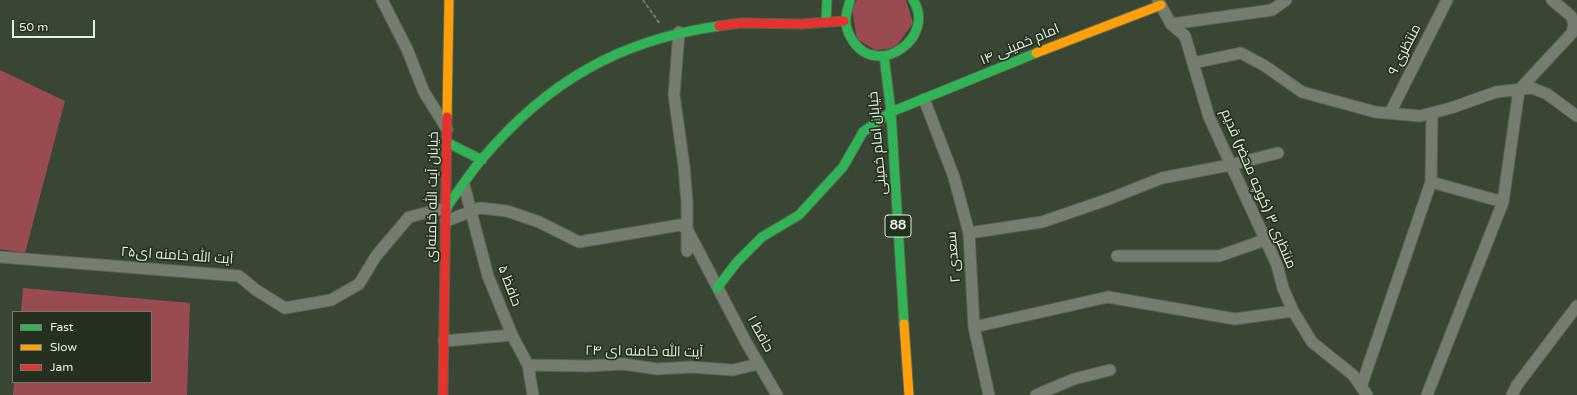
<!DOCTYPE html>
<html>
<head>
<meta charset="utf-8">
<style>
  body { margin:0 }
  #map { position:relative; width:1577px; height:395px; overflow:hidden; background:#3a4634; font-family:"Varela Round",sans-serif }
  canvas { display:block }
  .legend { position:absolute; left:12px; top:311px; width:140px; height:72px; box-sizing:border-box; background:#263021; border:1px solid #717d6c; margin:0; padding:5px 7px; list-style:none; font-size:12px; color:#e2f1dc }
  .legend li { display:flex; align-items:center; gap:8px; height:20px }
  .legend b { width:20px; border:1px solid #717d6c }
  .scale { position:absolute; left:12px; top:20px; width:83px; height:18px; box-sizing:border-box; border:2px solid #e2f1dc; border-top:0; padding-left:5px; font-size:12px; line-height:14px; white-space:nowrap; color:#e2f1dc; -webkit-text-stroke:3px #263021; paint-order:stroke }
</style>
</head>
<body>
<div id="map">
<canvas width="1577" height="395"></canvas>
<ul class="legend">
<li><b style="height:5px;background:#30b455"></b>Fast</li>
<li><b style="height:5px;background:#ff9f0a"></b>Slow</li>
<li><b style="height:5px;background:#e5322d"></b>Jam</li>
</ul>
<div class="scale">50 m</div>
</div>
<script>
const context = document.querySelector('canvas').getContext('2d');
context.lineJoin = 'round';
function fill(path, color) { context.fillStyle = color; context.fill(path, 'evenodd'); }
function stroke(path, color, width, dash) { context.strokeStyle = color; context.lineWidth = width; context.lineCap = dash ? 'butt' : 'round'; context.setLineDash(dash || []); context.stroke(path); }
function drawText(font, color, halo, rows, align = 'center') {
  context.font = font + ' "Varela Round",Cairo,sans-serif'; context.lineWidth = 3.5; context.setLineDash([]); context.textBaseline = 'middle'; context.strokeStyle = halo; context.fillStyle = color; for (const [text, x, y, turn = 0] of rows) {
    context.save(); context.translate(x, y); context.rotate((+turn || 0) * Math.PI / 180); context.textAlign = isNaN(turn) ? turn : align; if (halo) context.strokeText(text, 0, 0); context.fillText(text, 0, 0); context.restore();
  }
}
const green = new Path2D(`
  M857,0h49l7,23 -18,25 -20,2 -18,-11 -5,-30z
  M0,70l65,31 -40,152 -25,-4z
  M23,288l167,15 -3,92h-174l1,-13h137v-70h-130z`);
const path = new Path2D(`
  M643,0l17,24`);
const street = new Path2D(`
  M382,0l25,49 17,43 23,37
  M1158,0l13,24 14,12 24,81 68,148 6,23 10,23 19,31 41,33 14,20
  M1171,24l101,-14 14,-10
  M679,32l-5,63 10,71 3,36v49
  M1193,63l48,-10 24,13 37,26 73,20 45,4 31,-8 45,-16 36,-4 15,6 30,22
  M924,99l30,78 15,56 5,94 15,68
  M1390,113l57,-113
  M464,185l24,91 24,59 16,30 5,30
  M1503,202l16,-112 53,-57 2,-9 -3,-8 -19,-16
  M446,221l34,-13 27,3 32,11 40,20 101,-17 7,4 59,113 31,53
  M969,233l73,-11 67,-23 53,-21 68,-13 48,-12
  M1117,256h102l46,-16
  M0,257l239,19 17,14 29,18 46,-8 28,-16 17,-28 33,-39 37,-9
  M974,327l134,-30 127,22 58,-8
  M444,341l68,-6
  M528,365l59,1 36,-2 34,5 34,-2 42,3 26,-6
  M1361,387l70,-205
  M1036,395l38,-16 36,-9
  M1427,395l76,-193 -72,-20 1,-69
  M1512,395l5,-10 60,-79`);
const fast = new Path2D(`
  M850,0c-1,6 -4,12 -4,18 -1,8 3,17 7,23 25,38 84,-4 60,-41
  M826,22l1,-22
  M884,56l7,56 13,212
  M448,143l34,17
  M446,208c12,-16 23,-34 36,-49 65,-77 137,-119 237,-133
  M717,288l20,-26 25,-25 37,-22 44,-48 20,-35 28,-20 145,-59`);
const slow = new Path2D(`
  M1036,53l125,-48
  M447,117l2,-117
  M904,324l5,71`);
const jam = new Path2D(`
  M719,26l22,-3 61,1 42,-3
  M443,395l4,-278`);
const shields = [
  [898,226,26]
];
const shieldNames = [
  ["88",898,226]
];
const streetNames = [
  ["امام خمینی ۱۴",1020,45,-23],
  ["منتظری ۹",1405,50,-63],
  ["خیابان امام خمینی",878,143,-95],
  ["منتظری ۳ (کوچه محضر) قدیم",1258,189,67],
  ["خیابان آیت الله خامنه‌ای",433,197,-89],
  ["آیت الله خامنه ای۲۵",177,256,4],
  ["سعدی ۲",954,257,-95],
  ["حافظ ۵",509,286,69],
  ["حافظ ۱",760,334,61],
  ["آیت الله خامنه ای ۲۴",644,352,1]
];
fill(green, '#9a4b51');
stroke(street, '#586352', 13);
stroke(fast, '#586352', 11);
stroke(slow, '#586352', 11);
stroke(jam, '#586352', 11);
stroke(path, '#727c6e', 2, [4, 2]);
stroke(street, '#747d6f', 11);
stroke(fast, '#30b455', 9);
stroke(slow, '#ff9f0a', 9);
stroke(jam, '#e5322d', 9);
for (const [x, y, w] of shields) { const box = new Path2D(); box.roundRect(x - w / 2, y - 11, w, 22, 3); context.fillStyle = '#263021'; context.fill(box); stroke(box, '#e2f1dc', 1); }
drawText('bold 13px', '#e2f1dc', null, shieldNames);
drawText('14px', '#e2f1dc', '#263021', streetNames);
</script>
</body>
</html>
